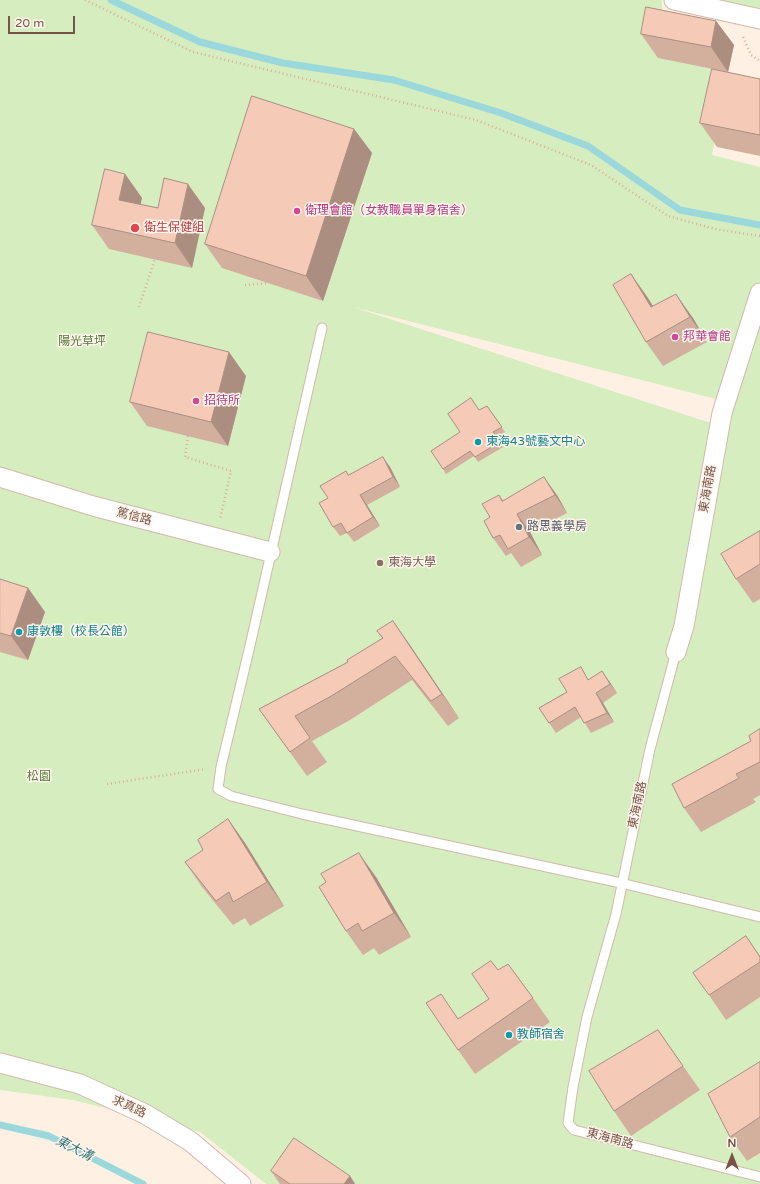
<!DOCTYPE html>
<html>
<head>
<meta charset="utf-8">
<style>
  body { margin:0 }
  #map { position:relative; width:760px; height:1184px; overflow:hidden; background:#fef1e3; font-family:"Varela Round",sans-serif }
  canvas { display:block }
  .north { position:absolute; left:712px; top:1136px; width:40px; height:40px; -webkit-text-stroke:3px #fff5eb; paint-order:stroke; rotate:0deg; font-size:11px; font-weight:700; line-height:16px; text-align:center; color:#785347 }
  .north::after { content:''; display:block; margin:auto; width:14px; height:18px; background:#785347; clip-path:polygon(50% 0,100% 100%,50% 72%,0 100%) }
  .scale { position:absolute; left:8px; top:16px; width:67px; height:18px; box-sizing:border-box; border:2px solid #785347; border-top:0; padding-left:5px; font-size:12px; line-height:14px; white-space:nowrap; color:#785347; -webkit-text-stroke:3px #fff5eb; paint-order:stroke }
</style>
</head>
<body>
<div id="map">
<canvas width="760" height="1184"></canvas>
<div class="north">N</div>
<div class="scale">20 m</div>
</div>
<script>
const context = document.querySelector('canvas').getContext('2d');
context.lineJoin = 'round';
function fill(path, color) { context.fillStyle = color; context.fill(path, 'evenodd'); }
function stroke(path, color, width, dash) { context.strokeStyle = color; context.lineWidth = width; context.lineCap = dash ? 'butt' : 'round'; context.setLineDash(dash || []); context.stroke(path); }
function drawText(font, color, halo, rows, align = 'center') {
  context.font = font + ' "Varela Round","Noto Sans TC",sans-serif'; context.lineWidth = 3; context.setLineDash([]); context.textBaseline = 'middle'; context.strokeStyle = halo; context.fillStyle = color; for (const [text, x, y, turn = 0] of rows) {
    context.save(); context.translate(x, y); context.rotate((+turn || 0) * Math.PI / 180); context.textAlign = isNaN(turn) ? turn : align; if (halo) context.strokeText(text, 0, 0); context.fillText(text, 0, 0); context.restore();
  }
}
const green = new Path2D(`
  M0,0h662l1,32 65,40 -16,83 48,12v117l-44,115 -363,-92 358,116 49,-130v891h-494l-66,-52 -127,-32 -73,-10z
  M681,0h79v23z`);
const stream = new Path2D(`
  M111,0l89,42 83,21 111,17 107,33 87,33 92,64 80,15
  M0,1125l49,11 94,48`);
const path = new Path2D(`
  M85,0l108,52 283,68 115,45 77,51 47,13 45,7
  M743,37l8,18 9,6
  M245,285l22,-2
  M139,307l16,-48
  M188,436l-3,21 46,14 -11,48
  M107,784l99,-15`);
const lane = new Path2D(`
  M322,328l-73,322 -28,117 -3,22 13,7 71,18 319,69 139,34
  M676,652l-26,97 -34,165 -29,103 -14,70 -5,36 6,7 186,47`);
const street = new Path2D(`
  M674,0l86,19
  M0,477l93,29 177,46
  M676,652l8,-26 38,-213 38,-120
  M0,1063l80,21 65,30 45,27 51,43`);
const wall = new Path2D(`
  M716,21l18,24 -6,27 -70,-14 -17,-24z
  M760,79v77l-43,-9 -17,-24z
  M354,129l18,24 -49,148 -101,-33 -17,-24z
  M125,174l17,24 -2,6 18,4h47l-13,60 -83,-19 -17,-24z
  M631,274l22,32 40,12 14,24 -44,24 -17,-24z
  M246,376l-18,70 -81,-20 -17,-24z
  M487,406l18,26 -8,5 6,10 -25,15 -4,-6 -28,18 -3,-5 17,-37 19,-22z
  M390,467l10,20 -33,18 13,21 -26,16 -7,-9 -7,3 -7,-9 -5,-29 20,-23z
  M499,495l4,5 54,-5 10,18 -37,19 12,23 -21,12 -10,-14 -5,3 -13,-18 -3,-21z
  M760,531v68l-7,4 -17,-24z
  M0,579l28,9 17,24 -17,48 -28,-8z
  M393,621l66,97 -11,8 -36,-46 -62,40 -38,21 15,21 -20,14 -48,-67 89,-47 34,-24 -5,-7z
  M589,679l20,2 8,12 -14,10 11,19 -23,11 -10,-16 -25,16 -17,-25z
  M760,729v66l-7,4 3,3 -55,30 -17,-24 67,-67z
  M228,819l17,24 39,63 -34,20 -5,-8 -12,7 -31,-38 -17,-25 18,-12z
  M376,877l35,60 -32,18 -5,-7 -11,7 -17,-24z
  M746,936l14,20v41l-34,23 -17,-25z
  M498,970l35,28 17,24 -75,52 -17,-24v-31l31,-20z
  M658,1030l42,60 -69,46 -17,-25z
  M760,1062v91l-13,8 -17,-24z
  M271,1171l79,5 5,8h-75z`);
const shadedWall = new Path2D(`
  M716,21l18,24 -6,27 -17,-25z
  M354,129l18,24 -49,148 -17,-25z
  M125,174l17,24 -6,26 -17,-24z
  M188,184l17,24 -13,60 -17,-25z
  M631,274l17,24 20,33 -17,-24z
  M676,294l17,24 14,24 -17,-25z
  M229,352l17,24 -18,70 -17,-24z
  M383,457l7,10 10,20 -7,-10z
  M544,477l13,18 10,18 -12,-18z
  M360,495l7,10 13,21 -7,-9z
  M517,514l13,18 12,23 -13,-18z
  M28,588l17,24 -17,48 -17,-24z
  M393,621l17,24 49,73 -17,-24z
  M602,671l7,10 8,12 -7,-9z
  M596,693l7,10 11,19 -7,-9z
  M228,819l17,24 39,63 -17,-24z
  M359,853l17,24 35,60 -17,-24z
  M350,1176l5,8h-11z`);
const building = new Path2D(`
  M646,7l70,14 -5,26 -70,-13z
  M712,69l48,10v56l-60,-12z
  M252,96l102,33 -48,147 -101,-32z
  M105,169l20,5 -6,26 39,8 6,-30 24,6 -13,59 -83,-18z
  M631,274l20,33 25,-13 14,23 -44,25 -33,-57z
  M148,332l81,20 -18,70 -81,-20z
  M471,398l8,12 8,-4 15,21 -9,5 7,10 -25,15 -5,-6 -27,18 -12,-18 29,-19 -12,-18z
  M383,457l10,20 -33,18 13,22 -26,16 -6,-10 -8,4 -14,-24 9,-5 -8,-12 26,-15 2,4z
  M544,477l11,18 -38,19 12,23 -21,12 -8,-14 -7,3 -9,-17 6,-4 -8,-13 17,-9 3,6z
  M760,531v33l-24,15 -15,-25z
  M0,579l28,9 -17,48 -11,-3z
  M393,621l49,73 -11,7 -36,-45 -62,39 -38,21 15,22 -20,14 -31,-43 89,-47 -1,-2 36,-22 -6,-7z
  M581,667l7,13 14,-9 8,13 -14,9 11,20 -23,10 -9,-16 -26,16 -10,-15 28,-16 -8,-13z
  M760,729v33l-24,12 3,4 -55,30 -12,-24 79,-43 -2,-5z
  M228,819l39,63 -34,20 -4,-10 -13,9 -31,-39 18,-12 -5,-10z
  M359,853l35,60 -32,18 -4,-8 -12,8 -27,-44 7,-5 -5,-8z
  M746,936l14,21v5l-51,33 -16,-22z
  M491,961l7,9 10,-6 25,34 -75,52 -32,-47 15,-9 17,25 31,-20 -17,-25z
  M658,1030l25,36 -69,45 -25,-40z
  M760,1062v55l-30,20 -22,-43z
  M294,1138l56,38 -6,8h-54l-19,-13z`);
const markers = [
  [297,211,4,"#d1479c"],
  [135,228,5,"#e0444e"],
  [675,337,4,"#d1479c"],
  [196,401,4,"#d1479c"],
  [478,442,4,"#0f9aa8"],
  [519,527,4,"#6b7280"],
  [380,563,4,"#8d6e63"],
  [19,632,4,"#0f9aa8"],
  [509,1035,4,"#0f9aa8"]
];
const hotelNames = [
  ["衛理會館（女教職員單身宿舍）",305,211],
  ["邦華會館",683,337],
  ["招待所",204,401]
];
const healthNames = [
  ["衛生保健組",144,228]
];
const parkNames = [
  ["陽光草坪",82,342],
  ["松園",39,777]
];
const cultureNames = [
  ["東海43號藝文中心",486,442],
  ["康敦樓（校長公館）",27,632],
  ["教師宿舍",517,1035]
];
const streetNames = [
  ["東海南路",708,489,-80],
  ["篤信路",134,517,15],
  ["東海南路",638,805,-78],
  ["求真路",129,1107,25],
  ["東海南路",610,1139,15]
];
const worshipNames = [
  ["路思義學房",527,527]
];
const educationNames = [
  ["東海大學",388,563]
];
const waterNames = [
  ["東大溝",74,1149,27]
];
fill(green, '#d6edc0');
stroke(stream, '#9bd8db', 7);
stroke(lane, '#d2b9ab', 11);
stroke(street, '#d2b9ab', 21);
stroke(path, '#daae9b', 2.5, [1, 3]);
stroke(lane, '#fff', 9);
stroke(street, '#fff', 19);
fill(wall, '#d3af9e');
fill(shadedWall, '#ac8e81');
fill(building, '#f5cbb8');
stroke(building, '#ac8e81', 1);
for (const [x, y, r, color] of markers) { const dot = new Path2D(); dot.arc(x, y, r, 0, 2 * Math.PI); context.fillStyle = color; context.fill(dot); stroke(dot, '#fff5eb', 1.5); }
drawText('12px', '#b23c85', '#fff5eb', hotelNames, 'left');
drawText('12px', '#be3a42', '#fff5eb', healthNames, 'left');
drawText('12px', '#53793c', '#fff5eb', parkNames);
drawText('12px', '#0d838f', '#fff5eb', cultureNames, 'left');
drawText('12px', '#785347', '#fff5eb', streetNames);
drawText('12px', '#5b616d', '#fff5eb', worshipNames, 'left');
drawText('12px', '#785e54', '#fff5eb', educationNames, 'left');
drawText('italic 13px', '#3a7a7e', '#fff5eb', waterNames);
</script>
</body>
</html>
